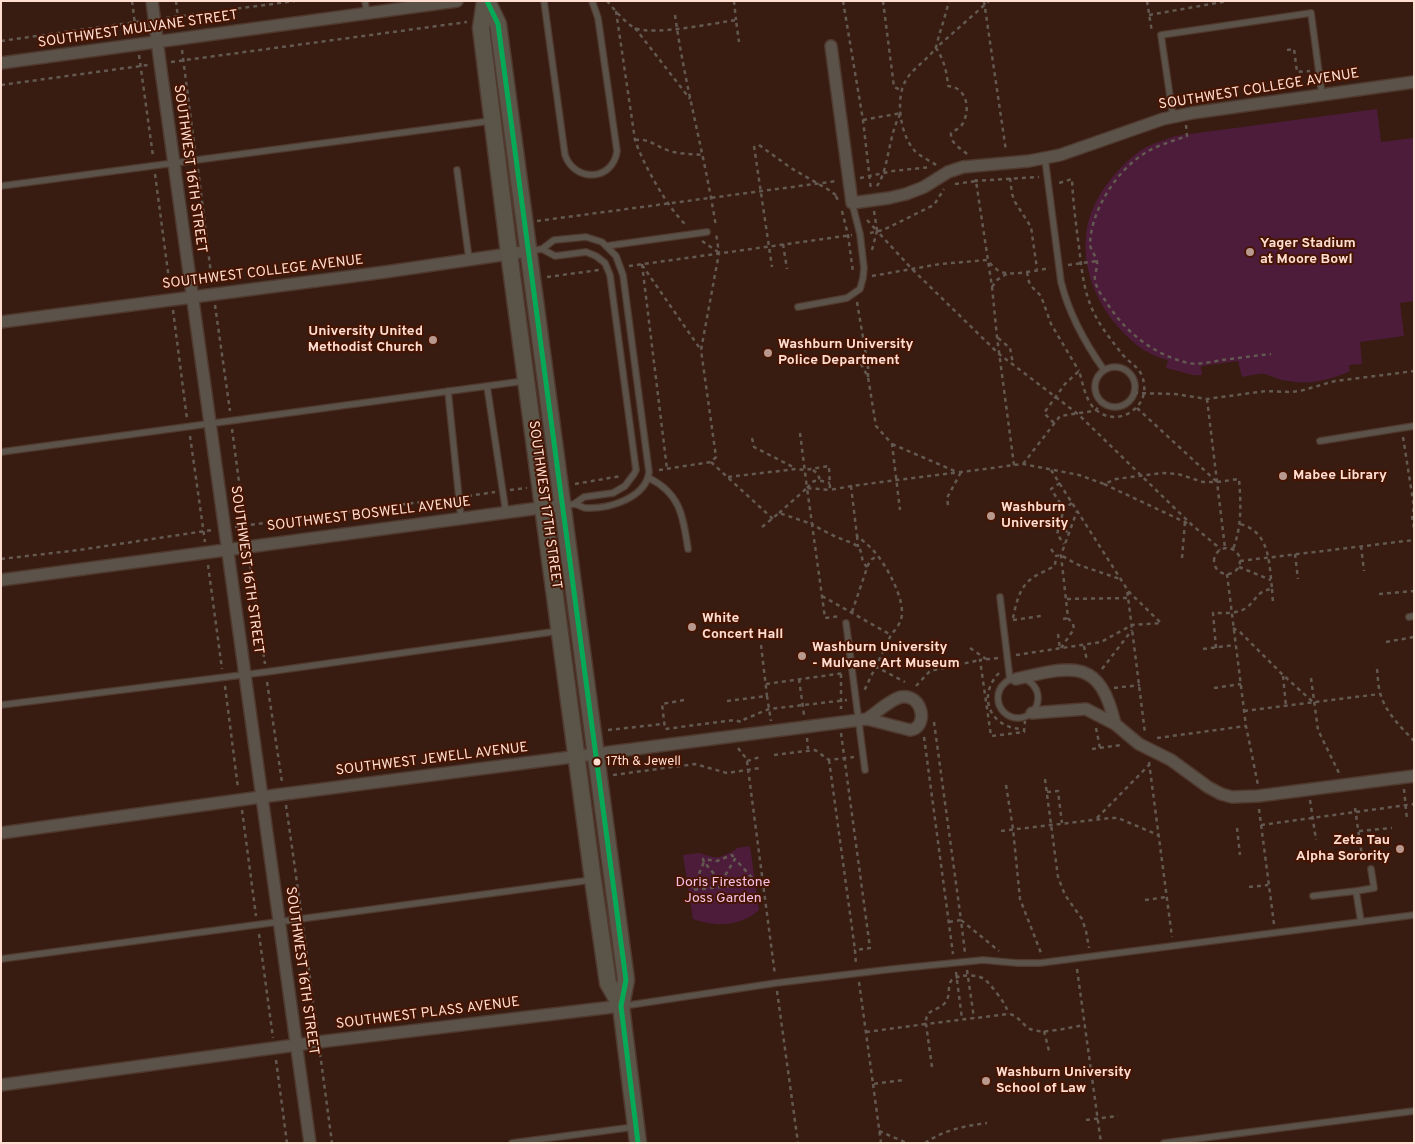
<!DOCTYPE html>
<html>
<head>
<meta charset="utf-8">
<style>
  body { margin:0 }
  #map { position:relative; width:1415px; height:1144px; overflow:hidden; background:#381c11; font-family:Overpass,sans-serif }
  canvas { display:block }
  .frame { position:absolute; inset:0; border:2px solid #ffddd1; pointer-events:none }
</style>
</head>
<body>
<div id="map">
<canvas width="1415" height="1144"></canvas>
<div class="frame"></div>
</div>
<script>
const context = document.querySelector('canvas').getContext('2d');
context.lineJoin = 'round';
function fill(path, color) { context.fillStyle = color; context.fill(path, 'evenodd'); }
function stroke(path, color, width, dash) { context.strokeStyle = color; context.lineWidth = width; context.lineCap = dash ? 'butt' : 'round'; context.setLineDash(dash || []); context.stroke(path); }
function drawText(font, color, halo, rows, align = 'center') {
  context.font = font + ' Overpass,sans-serif'; context.lineWidth = 4; context.setLineDash([]); context.textBaseline = 'middle'; context.strokeStyle = halo; context.fillStyle = color; for (const [text, x, y, turn = 0] of rows) {
    context.save(); context.translate(x, y); context.rotate((+turn || 0) * Math.PI / 180); context.textAlign = isNaN(turn) ? turn : align; if (halo) context.strokeText(text, 0, 0); context.fillText(text, 0, 0); context.restore();
  }
}
const green = new Path2D(`
  M1377,109l4,33 33,-4v163l-14,2 4,33 -44,6 2,22 -13,1 1,6c-19,9 -41,14 -62,10 -8,-1 -15,-4 -23,-7 -6,-1 -16,2 -23,3l-4,-16 -37,5 1,9h-9l-27,-7 2,-8c-22,-4 -41,-22 -55,-39 -20,-26 -32,-59 -26,-93 5,-29 29,-60 53,-77 10,-7 23,-10 35,-15z
  M750,846l9,64c-19,17 -44,17 -66,9l-10,-64 17,-2 12,4h8l12,-5 5,-4z`);
const path = new Path2D(`
  M132,1l4,31
  M176,1l3,26
  M607,1c7,8 19,23 28,27 18,8 80,-5 101,-8l3,22
  M734,1l2,19
  M843,1l20,119 8,70
  M883,1l11,86 7,3
  M984,1l22,150
  M1147,1l5,31
  M616,11l19,129c8,24 32,67 51,85
  M675,15c10,72 30,141 41,212
  M1149,15l79,-14
  M166,18l129,-17
  M635,28l55,71
  M1,41l142,-20
  M182,50l13,101
  M1287,50l7,-1 3,23 13,-1
  M139,55l14,101
  M171,62l296,-40
  M1,85l147,-20
  M863,120l38,-7c-13,21 -12,59 -25,74
  M1186,125l1,11c-14,5 -29,9 -42,17 -28,17 -54,57 -55,91 0,6 6,11 7,18 1,6 -3,12 -2,18 1,7 6,15 10,20 19,31 47,54 83,63 10,2 23,-1 34,-3 16,-2 32,-4 49,-6
  M635,140c15,-2 21,7 35,11 10,3 22,3 33,4
  M759,145l32,23 38,22 8,6
  M754,146l18,121
  M967,154c-7,-6 -17,-11 -16,-21 4,-3 10,-5 12,-10 8,-15 3,-36 -15,-37 -1,-14 -4,-26 -12,-38l53,-47
  M936,165c-7,-5 -17,-9 -22,-15 -14,-16 -19,-52 -8,-70 7,-12 20,-19 29,-31 2,-3 3,-10 4,-14 4,-11 7,-23 10,-34
  M198,169l14,113
  M155,174l15,113
  M860,178l33,-7 38,-4
  M1010,178l2,16 3,8 16,25 6,42
  M976,179v2l63,-4
  M955,184l21,-3 16,106 5,50 17,128
  M836,196l3,7
  M842,211l6,24 5,37
  M874,211l3,19
  M867,220l10,11
  M537,221l300,-40
  M870,233l13,-3 51,-25 10,-16
  M702,241l16,11
  M783,244l4,25
  M872,250l5,-19 35,38 87,85 79,60 114,111 25,21 3,4
  M642,264l25,205
  M642,265l59,85
  M1068,265l29,-4
  M629,266l223,-31
  M1027,272l2,10 4,6 8,8 10,28 28,47
  M872,276l68,-12 47,-4c4,4 7,8 12,11 12,6 38,-1 51,-3
  M547,277l52,-7
  M992,287l5,-7 11,-7
  M857,302l11,65v10
  M215,305l15,106
  M173,310l14,109
  M998,338l12,10 3,16
  M859,356l1,6 8,15 8,49 16,18 8,66
  M1134,393l41,1 32,5 59,-8 24,1 10,-1 35,-10 79,-10
  M1207,399l18,149
  M1137,408l79,73
  M1054,423l-10,-10 21,-29 14,-13c4,12 6,29 16,38 20,19 53,1 49,-25 -2,-17 -13,-19 -22,-30 -9,-12 -19,-24 -26,-37 -12,-22 -14,-45 -17,-70 -3,-22 -6,-45 -7,-68l-13,4v-2
  M232,429l14,106
  M800,433l7,55 23,2
  M190,436l15,106
  M1403,437l11,70 -2,10 2,11
  M752,438l2,9 41,21
  M892,444l65,28
  M711,462l62,57
  M1023,464l37,-48 33,-5 3,-1 6,-8
  M659,470l52,-8 5,-5 -15,-107 18,-97 -3,-20
  M813,470l5,4 2,7
  M1051,470l76,119 18,144
  M728,477l68,-8 9,1 24,-4 1,24 21,-4 172,-22 56,11 25,9 12,-5 46,-6 16,1 25,8h14l22,-3c2,25 3,47 -6,70
  M1060,483l-9,6 13,20 -7,25 7,10
  M575,484l46,-8
  M1104,484l85,40
  M851,486l6,50c5,4 10,8 15,13 13,13 37,55 28,73 -2,5 -6,9 -9,13
  M807,488l7,-7h8l8,2
  M510,490l17,-2
  M468,496l27,-4
  M948,505l-1,-7 14,-26
  M1054,511l10,-2 8,-6
  M779,513l28,-25 5,36c10,6 21,12 32,16 5,2 10,3 14,7 6,6 1,12 9,20
  M1059,524l9,9
  M235,527l215,-29
  M762,527l17,-14 33,11 13,94 16,-2
  M857,536l1,11
  M1361,546l3,25
  M1214 561a13 13 0 1 1 26 0a13 13 0 1 1-26 0Z
  M1051,549l5,7
  M1295,554l3,25
  M249,558l16,106
  M1182,558l3,-36
  M1,559l78,-9 133,-20
  M1240,561l174,-21
  M208,565l14,104
  M1239,567l32,13
  M1227,574l19,152 12,59
  M1272,589l1,14
  M1379,594l35,-3
  M822,596l69,39 -27,56
  M1067,599l61,-1
  M852,612l16,-47 4,-6 6,-3
  M1013,618c3,-14 6,-30 18,-39 7,-6 17,-8 24,-14l1,-9 5,-1 15,9 44,15
  M1063,619l5,-1
  M1013,620l28,-4
  M1233,628l7,4 42,42 32,29
  M1058,634l2,15
  M1386,642l28,-5
  M761,645l6,51
  M1084,646l3,15
  M970,648l16,11
  M1061,648l13,-19 -1,-5 -5,-6 -7,-63 16,-44
  M1216,648l-3,-35c11,0 24,1 33,-5 11,-8 10,-17 26,-19 -3,-27 -2,-57 -32,-65
  M1203,649l32,-4
  M1016,655l85,-13 31,-17 29,-2 -33,-32
  M998,658l-18,2 11,76 33,-4 1,-11
  M861,659l44,23
  M1102,669l30,-39
  M1377,669c1,9 1,19 4,27 6,18 20,31 33,45
  M999,673c-23,24 -8,56 24,56
  M841,674v35
  M1283,676l3,30
  M1311,678l7,52 21,43
  M799,679l5,36
  M267,682l15,100
  M766,684l78,-11
  M225,686l13,102
  M916,686l14,-15 50,-11
  M1114,688l26,-3
  M1214,688l27,-4
  M684,700l-22,4 3,25 69,-9 8,2 3,-3 24,-10 78,-9
  M727,701l40,-5 4,25
  M1244,711l136,-17
  M934,722l27,198 38,31
  M1096,728l4,20
  M608,730l55,-6
  M841,733l29,215 -15,2 1,15
  M924,737l29,217
  M807,738l1,11
  M1157,738l89,-12
  M738,748l7,9 2,4 28,214
  M1092,749l29,-4
  M774,755l41,-5 14,10 25,-3
  M829,760l26,190
  M747,761l13,-4
  M1149,762l23,175
  M613,775l82,-11 32,9 33,-5
  M1045,779l13,98 7,18 17,24 4,12 3,17
  M1006,785l7,44 7,70 21,54
  M1404,789l3,31
  M1047,792l11,-1 4,32
  M1310,800l6,40
  M286,805l15,106
  M1355,808l8,55
  M1259,809l15,115
  M242,810l14,106
  M1097,818l52,-53
  M1261,825l153,-21
  M1237,828l3,27
  M1001,831l109,-13h8l40,17
  M1359,831l33,-3
  M704,862l-1,-3 14,2 15,-6 3,4
  M721,882l14,-23 21,23
  M722,887l-1,-5 -17,-20 -12,28 64,-7 7,-1
  M1249,887l19,-2
  M1145,900l22,-3
  M949,922l12,-2 4,33
  M303,927l14,103
  M259,934l14,104
  M1077,969l24,174
  M967,970l7,48
  M956,972l6,47
  M859,982l14,102 31,-4
  M777,991l21,152
  M1044,1031l5,20
  M866,1032l60,-8c-1,-16 11,-12 19,-21 6,-7 2,-16 6,-22 2,-3 7,-4 10,-5 7,-1 17,-1 23,3 5,3 20,23 22,28 1,2 1,5 2,7
  M320,1053l12,90
  M276,1060l11,83
  M932,1067l-6,-43 82,-10c11,1 13,10 22,15 13,6 40,-2 55,-4
  M873,1084l8,59
  M1086,1120l32,-4
  M879,1131l28,12
  M925,1143c19,-13 39,-17 62,-20`);
const service = new Path2D(`
  M365,1l2,13
  M544,1l21,154c10,28 48,26 52,-4l-19,-133 -6,-17
  M1173,117l-12,-82 150,-22 11,82
  M1045,159l16,123c8,32 24,61 43,88
  M457,170l12,89
  M1,186l489,-65
  M606,246l101,-14
  M542,249l13,7 31,-4 10,4 9,7 5,12 26,195 -2,4 -9,12 -12,7 -29,4 -10,7
  M529,251l13,-2 12,-9 32,-3 16,5 14,14 7,19 26,197c-3,26 -40,37 -63,36 -3,0 -7,-3 -11,-4 -3,0 -8,1 -11,1
  M798,307l49,-9 13,-9 3,-11 1,-10 -4,-34 -8,-31
  M1095 387a20 20 0 1 1 40 0a20 20 0 1 1-40 0Z
  M487,386l19,127
  M448,391l13,127
  M1320,441l94,-15
  M1,452l523,-71
  M649,478c32,16 34,39 39,71
  M1000,597l10,83
  M1409,617l5,-1
  M846,623l19,147
  M998 698a20 20 0 1 1 40 0a20 20 0 1 1-40 0Z
  M1,705l265,-33 293,-41
  M1356,891l18,-3 -3,-19
  M1313,896l43,-5 5,31
  M1,959l590,-79
  M623,1006l153,-23 117,-14 90,-9 34,3h23l374,-48
  M512,1143l122,-16
  M1164,1143l250,-32`);
const minor = new Path2D(`
  M152,1l8,62 150,1080
  M831,46l21,157 37,-5 17,-4 18,-7 24,-15 15,-5 66,-6 31,-6 103,-36 29,-6 222,-31
  M1,63l456,-62
  M1,322l384,-50 144,-21
  M1,580l561,-75
  M1016,679c56,-13 84,-22 99,45
  M1032,713l54,-4 29,15 24,20 32,16 37,27 13,7 11,3 26,-1 156,-20
  M1,833l260,-36 606,-78 43,11c19,-2 13,-37 -9,-33 -10,2 -25,16 -34,22
  M1,1085l317,-43 303,-36`);
const secondary = new Path2D(`
  M485,1l-4,27 28,225 84,627 15,103 13,23
  M487,1l11,23 128,956 -5,26 17,137`);
const bus1 = new Path2D(`
  M487,1l11,23 128,956 -5,26 17,137`);
const markers = [
  [1250,252,5,"#b9998e"],
  [433,340,5,"#b9998e"],
  [768,353,5,"#b9998e"],
  [1283,476,5,"#b9998e"],
  [991,516,5,"#b9998e"],
  [692,627,5,"#b9998e"],
  [802,656,5,"#b9998e"],
  [597,762,4.5,"#ffddd1"],
  [1400,849,5,"#b9998e"],
  [986,1081,5,"#b9998e"]
];
const busNames = [
  ["17th & Jewell",606,762]
];
const streetNames = [
  ["SOUTHWEST MULVANE STREET",138,30,-8],
  ["SOUTHWEST COLLEGE AVENUE",1259,90,-9],
  ["SOUTHWEST 16TH STREET",189,169,82],
  ["SOUTHWEST COLLEGE AVENUE",263,273,-7],
  ["SOUTHWEST 17TH STREET",544,505,82],
  ["SOUTHWEST BOSWELL AVENUE",369,515,-7],
  ["SOUTHWEST 16TH STREET",246,570,82],
  ["SOUTHWEST JEWELL AVENUE",432,760,-7],
  ["SOUTHWEST 16TH STREET",301,971,82],
  ["SOUTHWEST PLASS AVENUE",428,1014,-7]
];
const poiNames = [
  ["Yager Stadium",1260,244],
  ["at Moore Bowl",1260,260],
  ["University United",423,332,"right"],
  ["Methodist Church",423,348,"right"],
  ["Washburn University",778,345],
  ["Police Department",778,361],
  ["Mabee Library",1293,476],
  ["Washburn",1001,508],
  ["University",1001,524],
  ["White",702,619],
  ["Concert Hall",702,635],
  ["Washburn University",812,648],
  ["- Mulvane Art Museum",812,664],
  ["Zeta Tau",1390,841,"right"],
  ["Alpha Sorority",1390,857,"right"],
  ["Washburn University",996,1073],
  ["School of Law",996,1089]
];
const parkNames = [
  ["Doris Firestone",723,883],
  ["Joss Garden",723,899]
];
fill(green, '#4d1c3b');
stroke(service, '#50392f', 8);
stroke(minor, '#50392f', 14);
stroke(secondary, '#50392f', 19);
stroke(path, '#635951', 2.5, [4, 4]);
stroke(service, '#5b5349', 5.5);
stroke(minor, '#5b5349', 11);
stroke(secondary, '#5a5449', 16);
stroke(bus1, '#06aa56', 5);
for (const [x, y, r, color] of markers) { const dot = new Path2D(); dot.arc(x, y, r, 0, 2 * Math.PI); context.fillStyle = color; context.fill(dot); stroke(dot, '#471402', 2); }
drawText('13px', '#ffddd1', '#471402', busNames, 'left');
drawText('14px', '#ffddd1', '#471402', streetNames);
drawText('bold 14px', '#ffddd1', '#471402', poiNames, 'left');
drawText('14px', '#f6c1e4', '#471402', parkNames);
</script>
</body>
</html>
